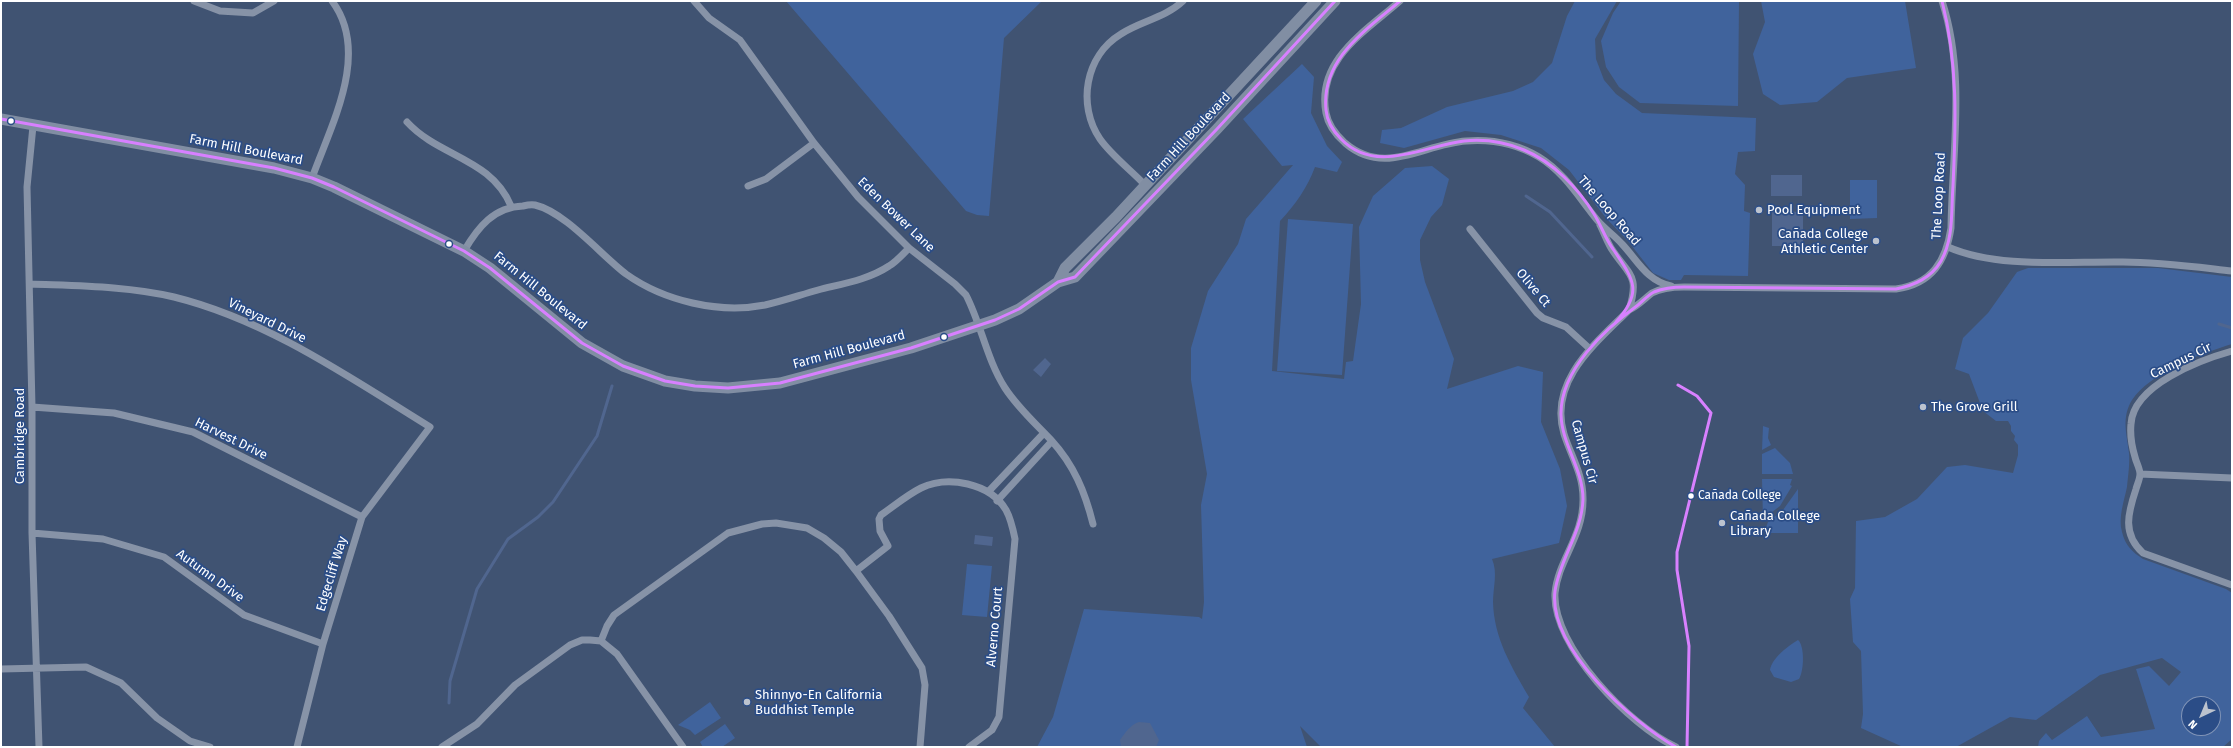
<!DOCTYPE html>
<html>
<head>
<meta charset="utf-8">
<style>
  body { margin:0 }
  #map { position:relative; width:2233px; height:748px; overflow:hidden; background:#405372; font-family:"Fira Sans",sans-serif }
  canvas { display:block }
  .frame { position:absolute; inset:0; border:2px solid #fff; pointer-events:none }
  .north { position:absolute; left:2181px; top:696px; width:40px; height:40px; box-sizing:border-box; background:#2b4d87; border:1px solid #8094b7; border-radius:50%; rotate:224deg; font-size:11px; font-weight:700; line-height:16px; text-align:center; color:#fff }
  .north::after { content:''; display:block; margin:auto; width:14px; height:18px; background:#bcc3ce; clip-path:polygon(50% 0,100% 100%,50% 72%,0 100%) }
</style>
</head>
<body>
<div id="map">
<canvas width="2233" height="748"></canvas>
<div class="frame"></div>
<div class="north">N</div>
</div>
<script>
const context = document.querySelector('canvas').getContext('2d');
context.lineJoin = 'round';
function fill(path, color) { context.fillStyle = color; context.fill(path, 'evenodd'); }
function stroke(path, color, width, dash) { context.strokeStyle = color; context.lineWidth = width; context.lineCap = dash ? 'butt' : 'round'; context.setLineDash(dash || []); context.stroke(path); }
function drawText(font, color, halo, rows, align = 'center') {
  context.font = font + ' "Fira Sans",sans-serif'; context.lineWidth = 3.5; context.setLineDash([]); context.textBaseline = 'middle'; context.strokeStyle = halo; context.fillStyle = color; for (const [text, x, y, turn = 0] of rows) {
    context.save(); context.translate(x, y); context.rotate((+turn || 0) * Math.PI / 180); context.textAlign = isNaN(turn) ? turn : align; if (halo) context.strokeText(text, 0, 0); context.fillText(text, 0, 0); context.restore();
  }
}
const green = new Path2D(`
  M786,1h256l-38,37 -15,178 -12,-1 -11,-4z
  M1575,1h42l-22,38 1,20 8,21 12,14 26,19 114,5 -1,33 -17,1 -3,22 10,11 -1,26 6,2 -2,63 -64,-1 -3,5h-12l-16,-7 -25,-32 -22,-23 -37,-48 -28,-22 -40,-13 -36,-4 -61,17 -24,-5 2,-13 19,-2 46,-21 66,-16 20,-9 19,-19 15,-47z
  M1621,1h118l-1,105 -98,-3 -21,-16 -13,-20 -5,-26 12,-28z
  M1761,1h144l11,67 -69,10 -30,24 -37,3 -17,-11 -10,-40 12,-32z
  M1302,64l12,13 -3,36 16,33 15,16 -5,10 -22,-5c-8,21 -19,37 -35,54l-8,150 72,8 2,-17 7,-1 8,-57 -2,-77 14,-31 32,-28 27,-2 17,13 -7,26 -11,12 -11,23v20l5,22 29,77 -7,30 71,-23 25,6 -2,50 19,47 7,37 -8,37 -67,16c6,14 1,28 1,43 1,36 18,64 36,95l-6,11 32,39h-234l-21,-21 7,21h-270l16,-30 31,-108 115,8 3,2 2,-17 -3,-97 6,-31 -16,-94v-32l17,-57 30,-47 8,-25 47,-54 -11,1 -39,-47z
  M1850,180h27v38l-27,1z
  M1288,219l65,5 -11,151 -65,-4z
  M2028,268h130l74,9v67c-30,9 -82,29 -100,56 -11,18 -5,34 -3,53 1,11 -1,23 -2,34 -3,14 -9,31 -5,45 3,13 10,20 21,27l83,30 6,4v146l-9,8h-185l1,-6 7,-8 6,7 35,-24 14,21 54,-8 -19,-60 13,-3 20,20 12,-14 -19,-14 -62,17 -64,45 -26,-3 -54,30h-53l-42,-19 2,-14 -2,-63 -8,-9 -3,-43 5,-11 1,-67 29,-4 32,-18 30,-32 18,-2 48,8 5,-18v-10l-4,-5 1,-4 -4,-5v-5l-3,-5h-12l-13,-10 -14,-37 -14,-5 8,-31 25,-25 29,-41zM2189,704h24v24h-24z
  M1763,426l6,2 -1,10 3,7 -9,5z
  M1775,448l15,15 3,11h-31v-20z
  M1762,479h30l-2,6 2,1 -12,20 -17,13z
  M1798,489v44h-34l4,-11 15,-12z
  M967,564l25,2 -5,51 -25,-2z
  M1798,640c7,6 6,32 1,39l-8,3 -17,-5 -4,-7c2,-12 18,-24 28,-30z
  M710,702l11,16 -26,17 -5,-5 -12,-5z
  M725,724l10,14 -13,9h-19l-3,-5z`);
const water = new Path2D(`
  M1771,175h31v21h-31z
  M1772,211l31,1v34h-31z
  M1045,358l6,6 -10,13 -8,-7z
  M975,535l18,2 -1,9 -18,-2z
  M1139,722l11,1 9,17 -3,7h-35l-1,-7c5,-7 10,-15 19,-18z`);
const stream = new Path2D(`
  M1526,196l24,16 42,45
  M2219,324l13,4
  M449,703l1,-22 27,-92 31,-50 30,-22 15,-15 44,-66 15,-50`);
const street = new Path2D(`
  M194,1l26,10 33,2 21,-12
  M694,1l15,17 31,22 74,103 44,54 51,51 46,36 11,11c15,29 21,65 39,93 13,20 30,35 46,52 23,25 34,52 42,84
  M1400,1c-34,30 -84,59 -74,112 2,11 10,22 19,30 40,34 78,1 121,-2 25,-2 51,3 73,16 26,16 40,41 59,64 7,8 17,15 24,23 16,17 25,37 49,42
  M407,122c32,35 84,36 104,84
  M33,126l-6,61 5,220v126l7,214
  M312,178c19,-53 59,-125 20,-177
  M1145,185c-14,-15 -33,-29 -45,-46 -23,-34 -15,-83 21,-105 20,-13 44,-16 62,-33
  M748,186l18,-7 48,-36
  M1600,225c4,8 7,16 11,23 18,28 29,26 18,62
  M1470,229l67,84 6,5 23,9 24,22
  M1948,247c50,22 121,14 175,15 37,0 73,5 109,9
  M464,251c14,-24 30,-44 59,-45 4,-1 8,-2 12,-1 30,7 66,50 91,69 38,27 93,40 139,31 18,-4 35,-10 53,-15 23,-6 50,-10 71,-24 7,-4 14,-12 20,-18
  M30,284c48,2 97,2 144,13 93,23 175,80 256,130l-68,90 -39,127 -26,103
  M2232,351c-32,9 -99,34 -101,73 -1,10 1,23 4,33 1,5 5,12 5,17 0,5 -3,11 -4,15 -8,24 -14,45 7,64l89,32
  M32,407l82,6 79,19 169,85
  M2140,474l92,4
  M988,492l56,-59
  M997,501l55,-60
  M32,533l71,6 61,18 80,58 79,29
  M856,571l32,-25 -8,-15 -1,-12 2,-4c13,-9 26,-20 40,-27 27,-13 69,-5 85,22 5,9 7,19 9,29l-16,178 -7,13 -23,17
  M601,641l6,-15 7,-11 114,-82 34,-9 14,-1 31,5 17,10 17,14 15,19 33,45 33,52 3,17 -5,62
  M1,669l85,-2 35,16 36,35 33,23 20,6
  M442,747l35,-23 38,-39 55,-40 12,-5h8l11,1 16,13 66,93
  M1676,747c-46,-21 -124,-101 -121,-154 3,-33 29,-57 28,-95 0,-24 -12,-42 -19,-64 -16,-53 32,-91 65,-124 9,-4 15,-11 23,-17 9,-5 22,-6 32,-6l212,2c36,-5 50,-28 55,-61 1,-75 15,-154 -9,-227`);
const secondary = new Path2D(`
  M1,119l273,49 38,10 22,9 130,64 26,17 92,75 41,23 42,15 30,5 33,2 52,-5 131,-35 84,-28 24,-11 39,-27 17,-5 142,-148 118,-128
  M1058,282l7,-14 51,-51 200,-216`);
const bus1 = new Path2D(`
  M1400,1c-35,30 -79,58 -74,109 1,11 8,22 15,29 35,36 82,7 123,2 20,-2 41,1 60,9 29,12 54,38 70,64 7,11 11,24 19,35 20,30 31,42 3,73
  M1,119l273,49 38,10 22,9 130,64 26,17 92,75 41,23 42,15 30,5 33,2 52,-5 131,-35 84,-28 24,-11 39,-27 17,-5 142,-148 118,-128
  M1678,385l19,11 14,17
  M1676,747c-44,-25 -128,-99 -121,-156 5,-33 27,-58 28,-92 0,-30 -21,-54 -22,-84 -1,-45 44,-86 77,-110 5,-4 10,-10 16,-13 10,-4 20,-5 30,-5l212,2c19,-4 35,-11 45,-28 13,-23 10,-50 12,-75 3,-63 5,-123 -11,-185
  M1687,747l2,-101 -12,-76v-18l34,-139`);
const markers = [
  [11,121,3.5,"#fff"],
  [1759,210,4,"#bcc3ce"],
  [1876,241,4,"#bcc3ce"],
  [449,244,3.5,"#fff"],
  [944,337,3.5,"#fff"],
  [1923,407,4,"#bcc3ce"],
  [1691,496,3.5,"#fff"],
  [1722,523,4,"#bcc3ce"],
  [747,702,4,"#bcc3ce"]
];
const busNames = [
  ["Cañada College",1698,496]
];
const streetNames = [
  ["Farm Hill Boulevard",1189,137,-47],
  ["Farm Hill Boulevard",246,150,11],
  ["The Loop Road",1939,196,-87],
  ["The Loop Road",1609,211,49],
  ["Eden Bower Lane",896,215,44],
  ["Olive Ct",1533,288,50],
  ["Farm Hill Boulevard",540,291,39],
  ["Vineyard Drive",267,321,26],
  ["Farm Hill Boulevard",849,350,-15],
  ["Campus Cir",2181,361,-26],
  ["Cambridge Road",20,436,-90],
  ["Harvest Drive",231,439,26],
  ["Campus Cir",1584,452,74],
  ["Edgecliff Way",332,574,-73],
  ["Autumn Drive",210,576,36],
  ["Alverno Court",995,627,-85]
];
const poiNames = [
  ["Pool Equipment",1767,210],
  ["Cañada College",1868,234,"right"],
  ["Athletic Center",1868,249,"right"],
  ["The Grove Grill",1931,407],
  ["Cañada College",1730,516],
  ["Library",1730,531],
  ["Shinnyo-En California",755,695],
  ["Buddhist Temple",755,710]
];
fill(green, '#40639c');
fill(water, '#50668f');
stroke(stream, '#50668f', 3);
stroke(street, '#8793a7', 7);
stroke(secondary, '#818ea3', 11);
stroke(bus1, '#d880ff', 3);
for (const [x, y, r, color] of markers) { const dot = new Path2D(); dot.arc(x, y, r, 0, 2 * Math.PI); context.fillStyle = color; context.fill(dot); stroke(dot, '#2b4d87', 1.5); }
drawText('12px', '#fff', '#2b4d87', busNames, 'left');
drawText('13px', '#fff', '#2b4d87', streetNames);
drawText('13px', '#fff', '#2b4d87', poiNames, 'left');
</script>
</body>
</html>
